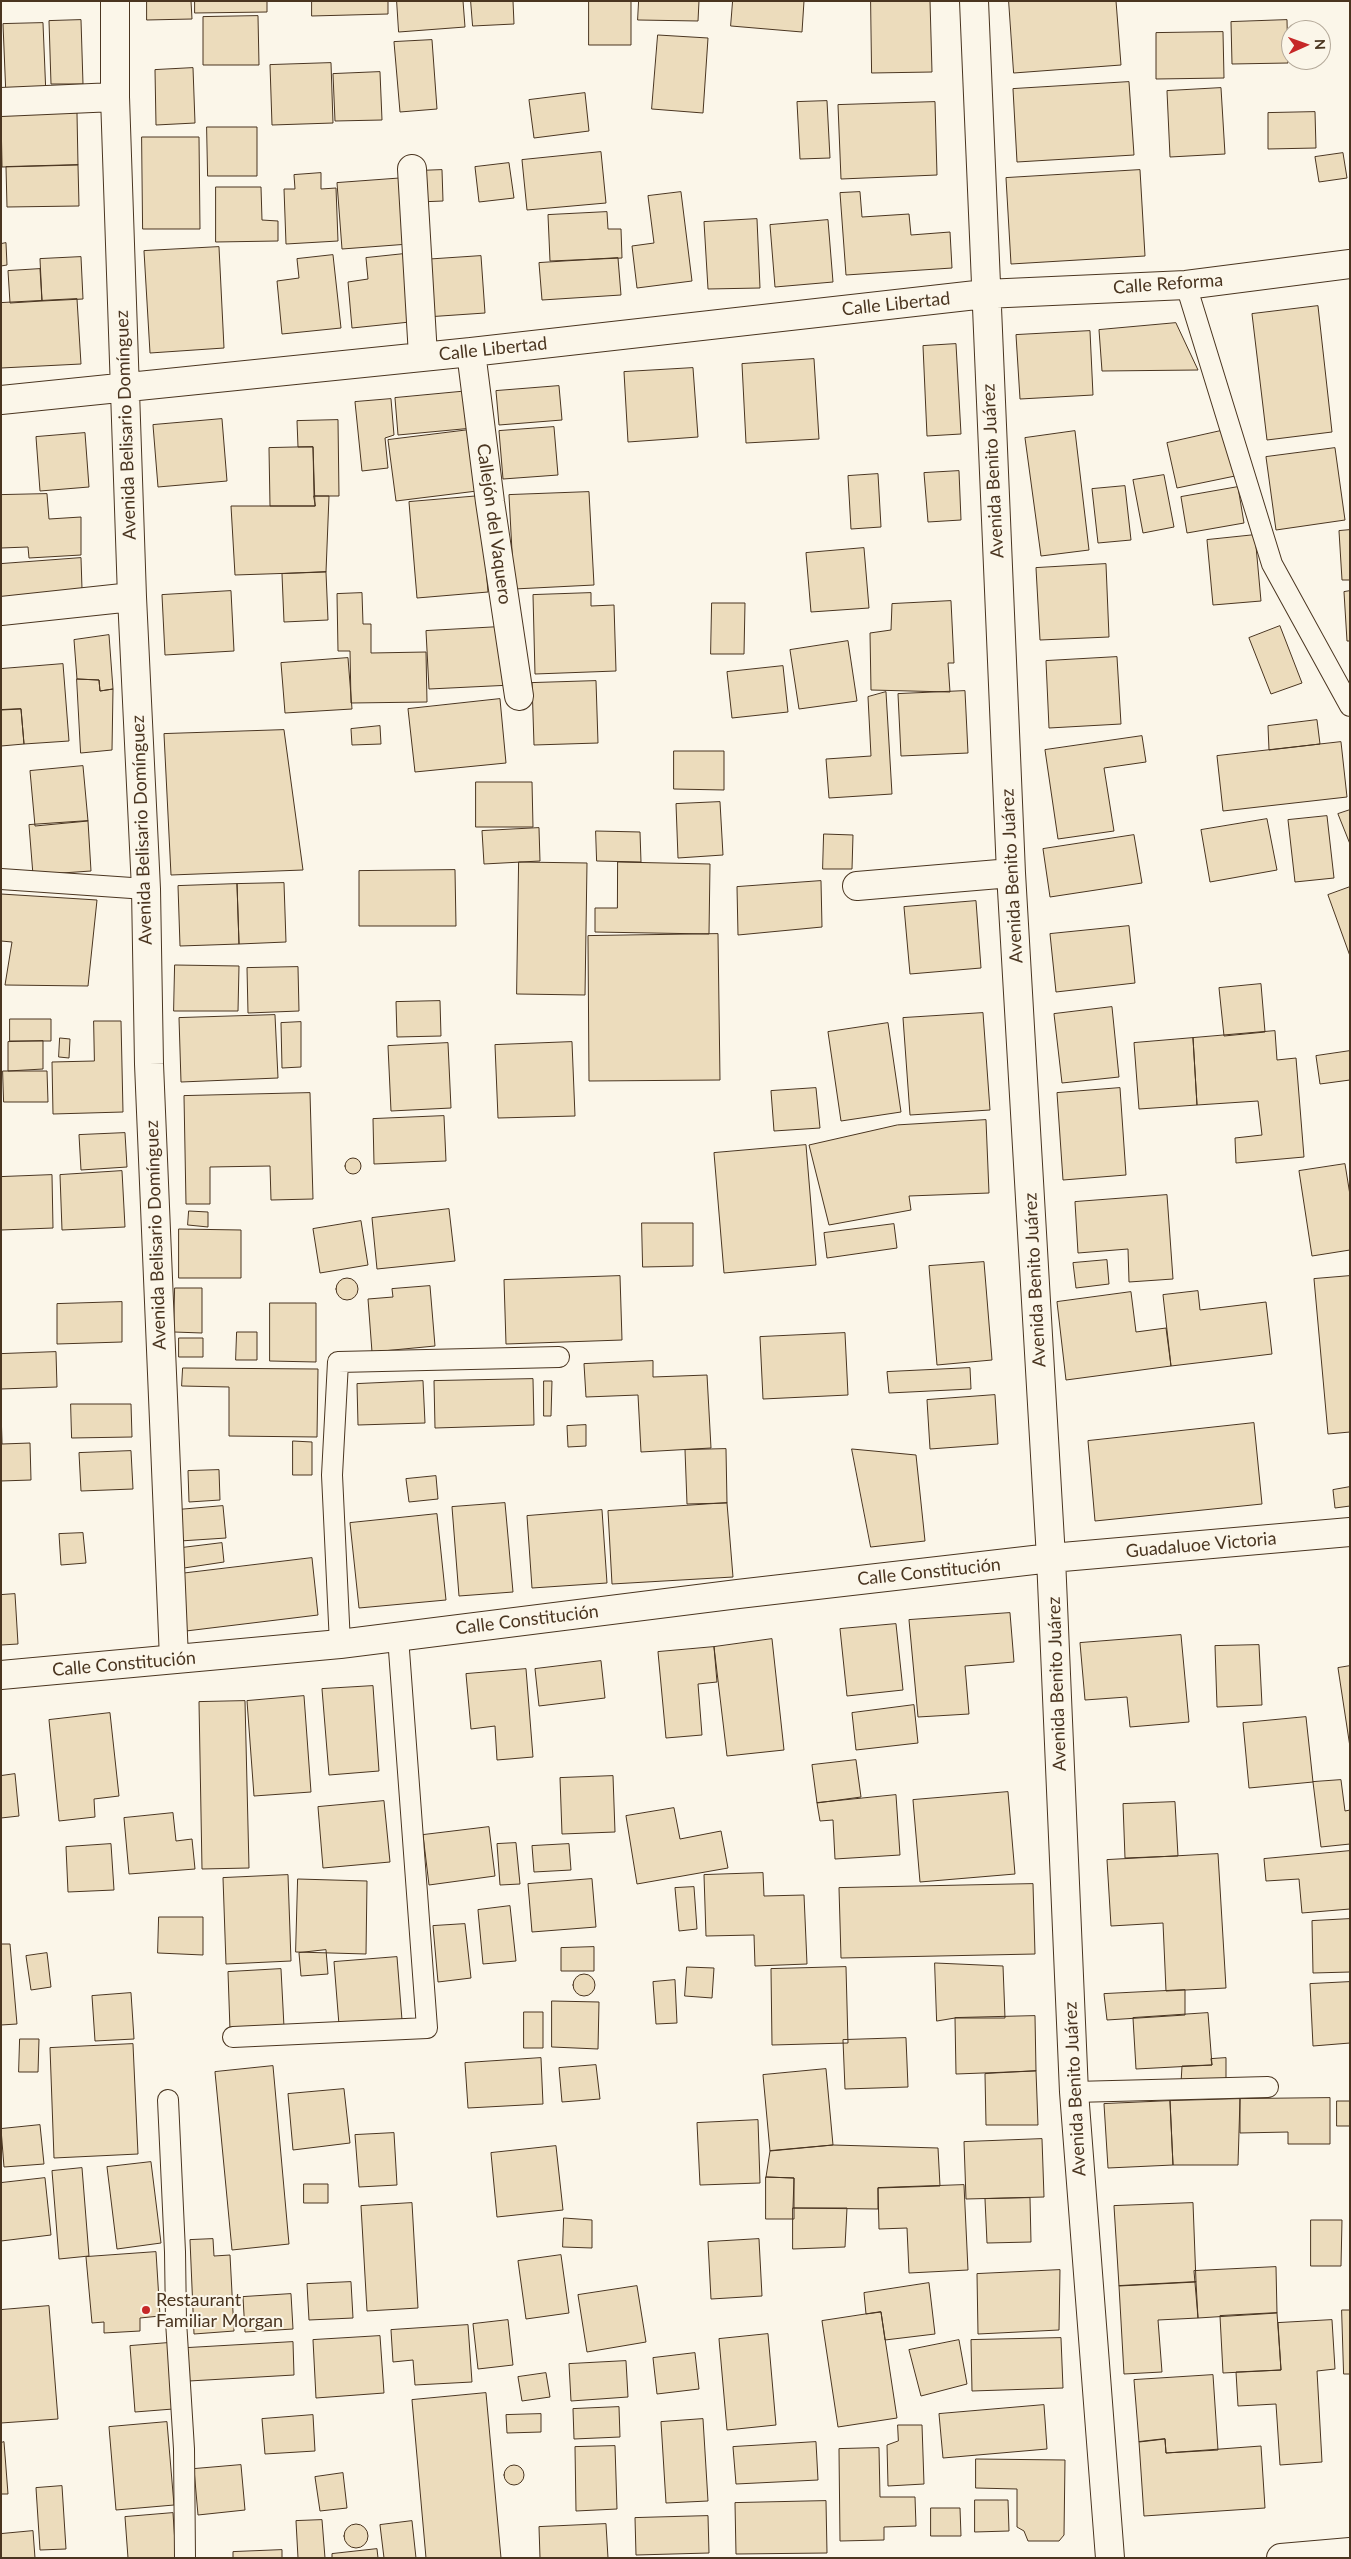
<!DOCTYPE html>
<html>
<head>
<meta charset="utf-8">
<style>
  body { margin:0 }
  #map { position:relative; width:1351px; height:2559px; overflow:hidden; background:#fbf6e9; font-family:Lato,sans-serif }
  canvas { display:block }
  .frame { position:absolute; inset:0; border:2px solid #4a3520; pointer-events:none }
  .north { position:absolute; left:1281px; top:20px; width:50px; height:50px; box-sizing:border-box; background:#fbf6e9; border:1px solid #b4a999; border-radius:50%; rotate:88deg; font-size:14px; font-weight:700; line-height:20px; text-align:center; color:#4a3520 }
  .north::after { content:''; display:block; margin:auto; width:18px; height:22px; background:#c62828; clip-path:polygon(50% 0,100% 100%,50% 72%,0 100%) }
</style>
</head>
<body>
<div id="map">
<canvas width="1351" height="2559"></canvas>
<div class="frame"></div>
<div class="north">N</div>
</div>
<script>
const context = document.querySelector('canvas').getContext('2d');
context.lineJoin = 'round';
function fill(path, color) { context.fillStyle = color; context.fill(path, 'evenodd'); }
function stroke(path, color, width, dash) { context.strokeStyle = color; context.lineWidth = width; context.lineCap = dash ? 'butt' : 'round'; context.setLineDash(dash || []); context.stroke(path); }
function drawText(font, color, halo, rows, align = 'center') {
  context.font = font + ' Lato,sans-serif'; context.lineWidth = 4; context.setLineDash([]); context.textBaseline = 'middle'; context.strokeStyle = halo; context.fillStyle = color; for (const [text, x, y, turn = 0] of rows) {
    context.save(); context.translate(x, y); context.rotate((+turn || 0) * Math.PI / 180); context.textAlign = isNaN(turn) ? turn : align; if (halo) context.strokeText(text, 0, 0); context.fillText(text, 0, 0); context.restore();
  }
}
const building = new Path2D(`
  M147,1h44l1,18 -45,1z
  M195,1h72v11l-72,1z
  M312,1h76v13l-76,2z
  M397,1h66l2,26 -66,5z
  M471,1h42l1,23 -41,2z
  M589,1h42v44h-42z
  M639,1h60l-1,20 -60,-1z
  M733,1h71l-2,31 -71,-6z
  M871,1h59l2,71 -60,1z
  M1009,1h107l5,64 -107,8z
  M258,16l1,49h-56v-48z
  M81,20l2,64h-32l-2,-63z
  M1287,20l1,43 -56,1 -1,-42z
  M43,23l3,73 -40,1 -3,-73z
  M1223,32l1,46 -68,1v-46z
  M658,35l50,3 -5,75 -51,-4z
  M432,40l5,69 -37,3 -6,-70z
  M331,63l2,60 -61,2 -2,-60z
  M193,68l2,55 -39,2 -1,-55z
  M380,72l2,48 -47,1 -2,-47z
  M1129,82l5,73 -117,7 -4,-73z
  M1221,88l4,66 -55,3 -3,-66z
  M585,93l4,38 -55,7 -5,-38z
  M827,101l3,57 -30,1 -3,-57z
  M935,102l2,73 -96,4 -3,-74z
  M1315,112l1,36 -48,1v-36z
  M77,113l1,52 -76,2 -1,-52z
  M207,127h50v49h-49z
  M142,137h57l1,92h-57z
  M601,152l5,51 -79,7 -5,-50z
  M1343,153l4,25 -28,4 -4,-25z
  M509,163l5,35 -35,4 -4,-35z
  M78,165l1,41 -72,1 -1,-40z
  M442,170l1,31 -25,1 -2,-31z
  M1140,170l5,86 -134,8 -5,-86z
  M321,173v16l15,-1 2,53 -52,3 -2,-55h11l-1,-14z
  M405,178l4,66 -67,5 -5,-66z
  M216,187h45l1,33 16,1v20l-62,1z
  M681,192l11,89 -55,7 -5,-42 22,-3 -6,-47z
  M860,192l2,25 47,-3 2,21 39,-3 2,36 -106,7 -6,-82z
  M607,212l1,17h13l1,29 -72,3 -2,-46z
  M757,219l3,69 -52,1 -4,-67z
  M828,220l5,62 -58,5 -5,-62z
  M6,243l1,22 -6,1v-22z
  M219,247l5,101 -74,5 -6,-102z
  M404,254l6,68 -58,6 -4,-46 20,-3 -2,-21z
  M333,255l8,73 -59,6 -5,-53 22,-3 -2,-19z
  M481,256l4,57 -59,4 -5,-57z
  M81,257l2,42 -41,2 -2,-42z
  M618,258l3,37 -79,5 -3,-37z
  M40,269l2,32 -32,2 -2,-32z
  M77,299l4,65 -80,4v-65z
  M1318,306l14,126 -65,8 -15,-126z
  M1176,323l22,47 -96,1 -3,-41z
  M1090,331l3,64 -73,4 -4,-64z
  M956,344l5,90 -34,2 -4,-90z
  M814,359l5,80 -73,4 -4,-79z
  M693,368l5,69 -70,5 -4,-70z
  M559,386l3,34 -63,5 -3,-34z
  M469,391l4,37 -75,7 -3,-37z
  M391,399l3,36 -9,3 3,30 -26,3 -7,-69z
  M222,419l5,62 -69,6 -5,-62z
  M338,420l1,76h-25l-1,-49h-15l-1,-26z
  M554,427l4,48 -55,4 -4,-48z
  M477,429l8,61 -89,11 -8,-61z
  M1225,430l10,46 -58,12 -10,-45z
  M1075,431l14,119 -48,6 -16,-118z
  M85,433l4,54 -49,4 -4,-54z
  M313,447l2,59h-45l-1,-58z
  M1335,448l10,72 -69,10 -10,-73z
  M959,471l2,49 -33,2 -4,-49z
  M878,474l3,53 -30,2 -3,-53z
  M1164,475l10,52 -31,6 -10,-53z
  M1125,486l6,54 -33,3 -6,-54z
  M1238,487l6,36 -57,10 -6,-36z
  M589,492l5,93 -80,4 -5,-94z
  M47,494l2,25 32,-2v38l-52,3 -1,-11 -27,1v-53z
  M314,496h15l-3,76 -91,3 -4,-69h84z
  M480,496l8,96 -71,6 -8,-96z
  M1350,530v50h-8l-3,-49z
  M1255,535l6,66 -48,4 -6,-65z
  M864,548l5,60 -58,4 -5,-59z
  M81,558l1,31 -81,14v-39z
  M1106,564l3,73 -69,3 -4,-72z
  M326,572l2,48 -44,2 -2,-48z
  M231,591l3,60 -69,4 -3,-60z
  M1350,591v50h-3l-3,-49z
  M362,593l1,31h8v29l55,-1 1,50 -76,1 -1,-52h-12l-1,-57z
  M591,593v13l23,-1 2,66 -81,3 -2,-79z
  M951,601l3,62h-6l2,29 -79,-2 -1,-57 21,-3 1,-26z
  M712,603h33l-1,51h-33z
  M1280,626l22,57 -31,11 -22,-56z
  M499,627l13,58 -83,4 -3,-58z
  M109,635l4,54 -13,2 -1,-11 -22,-1 -3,-39z
  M848,641l9,60 -58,8 -9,-59z
  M1117,657l4,67 -72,4 -3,-67z
  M348,658l4,51 -67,4 -4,-50z
  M63,664l6,77 -45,3 -3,-35 -20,1v-41z
  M783,666l5,46 -56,6 -5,-46z
  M77,679l22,1 1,11 13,-2 -1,61 -31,3z
  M596,681l2,62 -64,2 -2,-62z
  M965,691l3,62 -67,3 -3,-62z
  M886,692l6,102 -63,4 -3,-39 45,-3 -3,-59z
  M500,699l6,64 -91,9 -7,-63z
  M21,709l3,35 -23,2v-36z
  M1317,720l3,24 -51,6 -1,-24z
  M380,726l1,18 -29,1 -1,-16z
  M284,730l19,140 -132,5 -7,-141z
  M1142,736l4,26 -42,6 10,63 -56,8 -13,-89z
  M1341,742l6,55 -124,14 -6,-55z
  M674,751h50v39l-50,-1z
  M83,766l5,55 -53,5 -5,-55z
  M476,782h56l1,45h-57z
  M720,802l3,53 -45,3 -2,-54z
  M1350,810v34l-12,-30z
  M1327,816l7,62 -39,4 -7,-62z
  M1267,819l10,51 -67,12 -9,-52z
  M88,821l3,50 -58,4 -4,-50z
  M539,828l1,33 -56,3 -2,-33z
  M596,831l44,1 1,30 -44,-1z
  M824,834l29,1 -1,34h-29z
  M1134,835l8,48 -92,14 -7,-48z
  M519,862l68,1 -2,132 -68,-1z
  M618,862l92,2 -1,70 -114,-2v-24h22z
  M455,870l1,56h-97v-55z
  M821,881l1,46 -84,8 -1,-48z
  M284,883l2,59 -47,2 -2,-60z
  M237,884l2,60 -59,2 -2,-60z
  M1350,887v69l-22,-61z
  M1,894l96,6 -9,86 -83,-1 7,-43 -11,-1z
  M976,901l5,67 -71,6 -6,-67z
  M1129,926l6,57 -79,9 -6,-58z
  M718,934l2,146 -131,1 -1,-145z
  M175,965l64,1 -1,45h-64z
  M298,967l1,44 -51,2 -1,-45z
  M1261,984l4,48 -41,4 -5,-48z
  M440,1001l1,35 -44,1 -1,-35z
  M1112,1007l7,70 -57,6 -8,-69z
  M983,1013l7,97 -80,5 -7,-97z
  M275,1015l3,63 -97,4 -2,-64z
  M10,1019h41v22h-41z
  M94,1021h27l2,91 -70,2 -1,-52 42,-1z
  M301,1022v45l-19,1 -1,-45z
  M888,1023l13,89 -60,9 -13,-89z
  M1275,1031l2,29 19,-2 8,99 -68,6 -1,-25 27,-3 -4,-34 -61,4 -4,-67z
  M60,1038l10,1 -1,19 -10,-1z
  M1193,1038l4,67 -58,4 -5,-66z
  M43,1041v28l-35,2v-29z
  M572,1042l3,74 -77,2 -3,-73z
  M448,1043l3,65 -60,3 -3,-65z
  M1350,1051v29l-30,4 -4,-28z
  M3,1071h44l1,31h-44z
  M816,1088l4,40 -46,3 -3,-40z
  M1120,1088l6,87 -63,5 -6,-87z
  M310,1093l3,106 -42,1 -1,-34 -60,1v37h-24l-2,-108z
  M444,1116l2,45 -72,3 -1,-45z
  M986,1120l3,73 -80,3 2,14 -82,15 -20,-80 88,-20z
  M125,1133l2,34 -46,3 -2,-35z
  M806,1145l10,120 -92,8 -10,-120z
  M345 1166a8 8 0 1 1 16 0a8 8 0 1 1-16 0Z
  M1345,1164l5,31v55l-38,6 -13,-85z
  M122,1171l3,56 -63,3 -2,-55z
  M52,1175l1,53 -52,2v-53z
  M1167,1195l6,84 -44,3 -1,-33 -50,4 -3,-51z
  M449,1209l6,52 -78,8 -5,-51z
  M189,1211l19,1v15l-20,-2z
  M361,1221l7,44 -48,8 -7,-44z
  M642,1223h51v43l-50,1z
  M894,1224l3,24 -70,10 -3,-25z
  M179,1229l62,1v48h-62z
  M1107,1260l2,24 -33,4 -3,-25z
  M984,1262l8,98 -55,5 -8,-99z
  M620,1276l2,64 -116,4 -2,-64z
  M1350,1276v156l-22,2 -14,-155z
  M336 1289a11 11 0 1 1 22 0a11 11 0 1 1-22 0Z
  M430,1286l5,60 -63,6 -4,-53 25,-2 -1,-8z
  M175,1288h27v45l-28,-1z
  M1198,1291l2,19 66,-8 6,52 -101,12 -8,-71z
  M1131,1292l5,40 30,-4 5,38 -105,14 -9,-78z
  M122,1302v40l-65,2v-40z
  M270,1303h46v59l-46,-1z
  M237,1332h20v28h-21z
  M845,1333l3,62 -85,4 -3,-62z
  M179,1338h24v19h-24z
  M56,1352l1,35 -56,2v-35z
  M653,1361v16l54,-2 4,73 -70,4 -3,-57 -52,2 -2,-33z
  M183,1368l135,1 -1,68 -88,-1v-49l-47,-1z
  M970,1368l1,21 -82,4 -2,-21z
  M533,1379l1,46 -99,3 -1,-47z
  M423,1381l2,42 -67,2 -1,-41z
  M544,1381h8l-1,35h-7z
  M995,1395l3,49 -68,5 -3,-49z
  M71,1404h60l1,33 -60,1z
  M1,1409l1,35 28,-1 1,37 -30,1z
  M1254,1423l8,81 -167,17 -7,-80z
  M586,1425v21l-18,1 -1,-21z
  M293,1441l19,1v33h-19z
  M726,1449l1,54 -40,1 -2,-54z
  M852,1449l64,6 9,86 -54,6z
  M131,1451l2,38 -52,2 -2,-38z
  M219,1470l1,30 -31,2 -1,-31z
  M436,1476l2,23 -29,3 -3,-23z
  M1350,1487v19l-15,2 -2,-18z
  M505,1503l8,89 -54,4 -7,-89z
  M727,1503l6,74 -121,7 -4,-73z
  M223,1506l3,32 -46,3 -3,-31z
  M602,1510l5,73 -75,5 -5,-72z
  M437,1514l9,86 -87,8 -9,-85z
  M83,1533l3,30 -25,2 -2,-31z
  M222,1543l2,19 -40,6 -3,-20z
  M312,1558l6,57 -132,16 -7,-57z
  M15,1594l3,50 -17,1v-50z
  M1010,1613l4,49 -49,4 4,48 -51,3 -9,-97z
  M896,1624l7,66 -56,6 -7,-67z
  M1181,1635l8,87 -59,5 -3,-30 -42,3 -5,-57z
  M772,1639l12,111 -57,6 -13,-109z
  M1259,1645l3,60 -45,2 -2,-61z
  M714,1647l3,35 -19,2 4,51 -36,3 -8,-86z
  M601,1661l4,37 -66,8 -4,-37z
  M1350,1666v81l-12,-79z
  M526,1669l7,88 -36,3 -2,-34 -24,3 -5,-55z
  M373,1686l6,85 -50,4 -7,-86z
  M304,1696l7,96 -57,4 -7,-95z
  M245,1701l4,167 -47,1 -3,-167z
  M914,1705l4,38 -62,7 -4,-37z
  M110,1713l9,83 -25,3 1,18 -36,4 -10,-101z
  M1306,1717l7,65 -64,6 -6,-65z
  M856,1760l5,37 -44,6 -5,-38z
  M15,1774l4,42 -18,2v-42z
  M613,1776l2,56 -53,2 -2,-56z
  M1341,1780l4,31 5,-1v34l-29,3 -8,-65z
  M1008,1792l7,82 -95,8 -7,-82z
  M896,1795l4,60 -65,4 -2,-39 -13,1 -3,-18z
  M384,1801l6,61 -67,6 -5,-61z
  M1175,1802l3,54 -53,2 -2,-54z
  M674,1808l6,31 41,-8 7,37 -91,16 -11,-68z
  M173,1813l3,28 16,-2 3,30 -66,5 -5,-56z
  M489,1827l6,49 -66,9 -6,-50z
  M516,1843l4,41 -20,1 -3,-41z
  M111,1844l3,46 -46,2 -2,-45z
  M569,1844l2,26 -37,2 -2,-26z
  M1350,1851v58l-48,4 -3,-34 -33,2 -2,-22z
  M1218,1854l8,134 -60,3 -3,-68 -52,3 -4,-66z
  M763,1873l1,23 40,-1 3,69 -52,2 -1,-31 -48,1 -2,-61z
  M288,1875l3,86 -65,3 -3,-86z
  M298,1879l69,2 -1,73 -70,-2z
  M592,1879l4,48 -64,5 -4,-48z
  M1033,1884l2,70 -194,4 -2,-70z
  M694,1887l3,42 -18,2 -4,-43z
  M510,1906l6,55 -33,3 -5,-54z
  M159,1917h44v38l-45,-2z
  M1350,1919v53l-37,1 -1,-52z
  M465,1924l6,54 -33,4 -5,-56z
  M1,1944h9l7,80 -16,1z
  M594,1947v24h-33v-23z
  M326,1950l2,24 -27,2 -2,-23z
  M47,1953l4,34 -20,3 -5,-34z
  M397,1957l5,63 -63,5 -5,-63z
  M935,1963l68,3 2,52h-50l-18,3z
  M687,1967l27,1 -2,30 -27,-2z
  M846,1967l2,76 -76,2 -1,-76z
  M281,1969l3,58 -54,3 -2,-58z
  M573 1985a11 11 0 1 1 22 0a11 11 0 1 1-22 0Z
  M675,1980l2,43 -21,1 -3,-42z
  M1350,1982v61l-37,3 -3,-62z
  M1185,1990v25l-78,5 -3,-26z
  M131,1993l3,46 -39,2 -3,-45z
  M552,2001l47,1 -1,47 -46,-2z
  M524,2012h19v36h-19z
  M1208,2013l4,52 -76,4 -3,-51z
  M1035,2016l1,55 -80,3 -1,-56z
  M906,2038l2,49 -63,2 -2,-49z
  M20,2039h19l-1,33h-19z
  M133,2044l5,110 -84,4 -4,-110z
  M541,2058l2,46 -75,4 -3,-45z
  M1226,2058v24l-45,1 1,-17 30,-1 -1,-6z
  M596,2065l4,34 -38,3 -3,-34z
  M273,2066l16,178 -57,6 -17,-178z
  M826,2069l7,76 -63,6 -7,-76z
  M1036,2071l2,54h-52l-1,-51z
  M344,2089l6,54 -57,7 -5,-56z
  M1330,2098v46h-42v-12l-48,1v-34z
  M1240,2099l-2,66h-65l-3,-64z
  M1170,2101l3,64 -65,3 -4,-64z
  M1337,2101h13v25h-13z
  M758,2120l2,63 -60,2 -3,-62z
  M40,2125l4,39 -40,3 -3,-38z
  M394,2133l3,52 -38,2 -4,-52z
  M1042,2139l2,58 -78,2 -2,-57z
  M833,2145l105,3 2,38 -62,2v21l-85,-1 1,-30 -28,-1 4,-26z
  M556,2146l7,64 -66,7 -6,-64z
  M151,2162l10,81 -44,6 -10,-82z
  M82,2168l7,88 -30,3 -7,-88z
  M766,2177l28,1v41h-28z
  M45,2178l6,57 -50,6v-58z
  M304,2184h24v19h-24z
  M964,2185l4,85 -59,3 -2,-45 -28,1 -1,-41z
  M1030,2198l1,44 -44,1 -2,-44z
  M412,2203l6,105 -51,3 -6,-105z
  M1193,2203l3,79 -77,4 -5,-80z
  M793,2208h54l-2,39 -52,2z
  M564,2218l28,2v28l-29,-1z
  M1311,2220h31l-1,46h-30z
  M213,2239l1,17 16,-1 4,76 -40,3 -4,-94z
  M759,2239l3,57 -51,3 -3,-57z
  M156,2252l4,64 -20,2v13l-36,2v-11l-12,1 -6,-66z
  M561,2255l8,58 -43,6 -8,-58z
  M1276,2267l1,46 -79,5 -4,-47z
  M1060,2270l-1,60 -81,4 -1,-60z
  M351,2282l2,36 -44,2 -2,-36z
  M1196,2282l2,36 -40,2 4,52 -38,2 -5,-88z
  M929,2283l6,51 -50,6 -4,-28 -15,2 -2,-21z
  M637,2286l9,56 -59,10 -9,-57z
  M291,2294l2,35 -48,3 -2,-35z
  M49,2306l9,113 -57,4v-113z
  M1342,2310h8v64h-6z
  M881,2312l16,106 -59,9 -16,-106z
  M1277,2313l4,57 -58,3 -3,-57z
  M508,2320l5,45 -35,4 -5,-45z
  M1332,2320l3,49 -18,2 5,91 -42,3 -4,-61 -38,2 -2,-34 45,-2 -3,-47z
  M468,2325l4,57 -57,3 -2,-25 -20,2 -2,-32z
  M768,2334l8,91 -49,5 -8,-91z
  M380,2336l4,57 -68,5 -3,-58z
  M1061,2338l2,50 -91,3 -1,-51z
  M959,2340l8,44 -46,12 -12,-46z
  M293,2342l1,33 -105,6 -2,-33z
  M168,2343l5,66 -38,3 -5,-66z
  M695,2353l4,36 -42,5 -4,-36z
  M626,2361l2,36 -57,4 -2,-37z
  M546,2373l4,24 -28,4 -4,-24z
  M1213,2375l5,75 -52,3 -1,-14 -26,3 -5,-62z
  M486,2393l15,165h-75l-14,-158z
  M1044,2405l3,44 -104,9 -4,-44z
  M619,2407l1,30 -46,2 -1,-30z
  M541,2414v18l-34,1 -1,-18z
  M313,2415l2,36 -50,3 -3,-35z
  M703,2419l5,82 -42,2 -5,-81z
  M167,2422l7,83 -58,5 -7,-83z
  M898,2425h24l2,59 -36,2 -1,-41 11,-4z
  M1165,2439l1,14 95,-7 4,62 -121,8 -5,-74z
  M4,2442l4,52h-7v-51z
  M816,2442l2,38 -82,4 -3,-37z
  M615,2446l2,63 -41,2 -1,-64z
  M879,2448l1,49h35l1,29 -32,1v13l-44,1 -1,-92z
  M976,2459l89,1 -1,75 -5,6h-31l-4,-10 -7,-4v-38l-41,-1z
  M241,2465l4,45 -47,5 -4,-46z
  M504 2475a10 10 0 1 1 20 0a10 10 0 1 1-20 0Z
  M343,2473l4,35 -27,3 -5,-34z
  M62,2486l4,63 -26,1 -4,-62z
  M975,2500h33l1,31 -34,1z
  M826,2501l1,52 -91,1 -1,-51z
  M931,2508h29l1,28h-30z
  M173,2513l3,45h-48l-3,-41z
  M708,2516l1,37 -73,2 -1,-37z
  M322,2520l3,38h-27l-2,-37z
  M412,2521l4,37h-32l-4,-33z
  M344 2536a12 12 0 1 1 24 0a12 12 0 1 1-24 0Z
  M606,2524l2,34h-68l-1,-31z
  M33,2531l2,27h-34v-24z
  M377,2549l1,9h-46v-4z
  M282,2550v8h-49v-6z`);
const lane = new Path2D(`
  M1186,285l86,279 78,142
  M1,879l145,10
  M340,1644l-8,-169 6,-113 221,-5
  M233,2037l194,-9 -29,-391
  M1074,2092l194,-5
  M168,2100l7,152 1,69 8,128 1,109`);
const street = new Path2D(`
  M115,1v96l17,500 14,292 3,175 25,595
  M974,1l37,872 40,685 23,534 36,466
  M1,102l114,-5
  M412,169l11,187
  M471,352l19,150 29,194
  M1,400l470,-48 514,-58 201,-9 164,-21
  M1,611l131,-14
  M857,886l154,-13
  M1,1675l339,-31 398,-50 313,-36 299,-26`);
const secondary = new Path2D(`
  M1281,2558l69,-6`);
const markers = [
  [146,2310,5,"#c62828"]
];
const streetNames = [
  ["Calle Reforma",1168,284,-4],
  ["Calle Libertad",896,304,-6],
  ["Calle Libertad",493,349,-6],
  ["Avenida Belisario Domínguez",126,425,-92],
  ["Avenida Benito Juárez",993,471,-93],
  ["Callejón del Vaquero",494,524,82],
  ["Avenida Belisario Domínguez",142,830,-92],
  ["Avenida Benito Juárez",1012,876,-93],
  ["Avenida Belisario Domínguez",156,1235,-92],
  ["Avenida Benito Juárez",1035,1280,-93],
  ["Guadaluoe Victoria",1201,1545,-5],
  ["Calle Constitución",929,1572,-6],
  ["Calle Constitución",527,1620,-7],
  ["Calle Constitución",124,1664,-5],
  ["Avenida Benito Juárez",1057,1684,-92],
  ["Avenida Benito Juárez",1075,2089,-93]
];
const poiNames = [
  ["Restaurant",156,2300],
  ["Familiar Morgan",156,2321]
];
fill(building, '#ecdcbc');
stroke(building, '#4a3520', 1);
stroke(lane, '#4a3520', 22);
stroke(street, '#4a3520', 30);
stroke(secondary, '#4a3520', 30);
stroke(lane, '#fbf6e9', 20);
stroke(street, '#fbf6e9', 28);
stroke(secondary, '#fbf6e9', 28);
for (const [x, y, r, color] of markers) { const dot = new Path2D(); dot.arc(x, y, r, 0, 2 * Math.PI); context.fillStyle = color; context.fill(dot); stroke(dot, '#fbf6e9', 2); }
drawText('18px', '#4a3520', '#fbf6e9', streetNames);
drawText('18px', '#4a3520', '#fbf6e9', poiNames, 'left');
</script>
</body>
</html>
